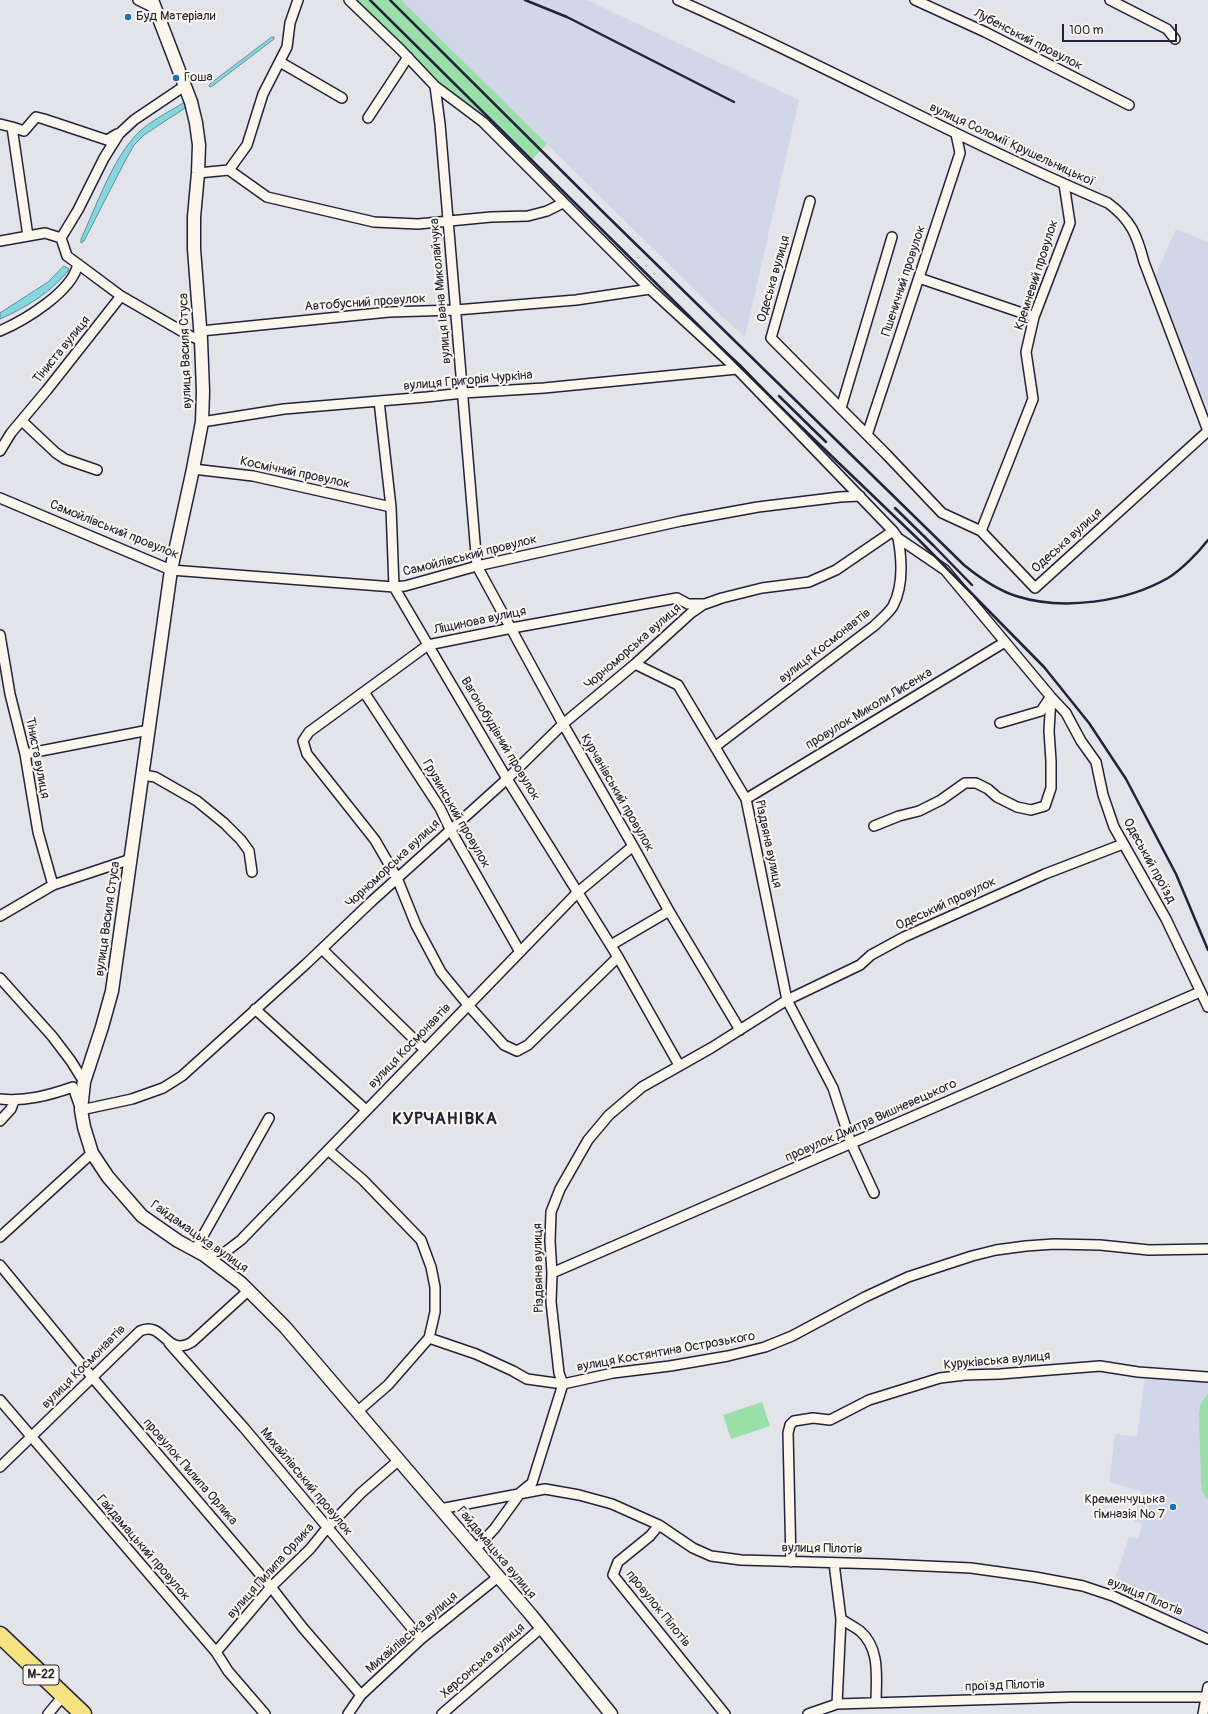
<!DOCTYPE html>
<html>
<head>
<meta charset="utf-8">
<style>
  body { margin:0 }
  #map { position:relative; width:1208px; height:1714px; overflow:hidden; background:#e3e4ea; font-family:Pangolin,sans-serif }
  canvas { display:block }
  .scale { position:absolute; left:1062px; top:24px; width:115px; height:18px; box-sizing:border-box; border:2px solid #22223b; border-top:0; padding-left:5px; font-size:12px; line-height:14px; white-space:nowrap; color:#22223b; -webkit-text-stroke:3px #fbf7ec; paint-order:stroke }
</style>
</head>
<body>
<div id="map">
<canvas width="1208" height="1714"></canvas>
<div class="scale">100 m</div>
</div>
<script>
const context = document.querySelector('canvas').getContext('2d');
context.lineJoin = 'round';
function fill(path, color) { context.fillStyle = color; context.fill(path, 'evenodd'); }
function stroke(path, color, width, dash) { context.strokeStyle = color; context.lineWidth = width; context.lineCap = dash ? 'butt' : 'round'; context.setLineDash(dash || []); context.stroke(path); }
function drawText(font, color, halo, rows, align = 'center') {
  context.font = font + ' Pangolin,sans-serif'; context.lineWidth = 4; context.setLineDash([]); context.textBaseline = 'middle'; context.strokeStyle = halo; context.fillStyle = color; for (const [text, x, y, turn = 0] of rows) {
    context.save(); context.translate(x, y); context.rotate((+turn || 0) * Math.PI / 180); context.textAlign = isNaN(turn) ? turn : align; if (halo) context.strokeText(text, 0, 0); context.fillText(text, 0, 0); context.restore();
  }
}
const built = new Path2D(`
  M401,0h186l212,100 -54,237 -26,-23z
  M1176,229l32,13v168l-54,-131z
  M1145,1376l63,5v252l-95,-48 16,-48 9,2 4,-15 -8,-3 7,-28 -2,-3 -30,-8 6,-47 2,-2 4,2 16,1z`);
const green = new Path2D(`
  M351,0h50l146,144 -19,20z
  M1208,1394v106l-5,-7 -2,-10 -2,-71 2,-9z
  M762,1402l8,24 -39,13 -8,-24z`);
const water = new Path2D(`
  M272,37h2v2l-63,48 -2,-1 1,-2z
  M185,102l2,1 -2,5 -41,27 -10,10 -11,20 -39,76 -3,2v-4c15,-32 32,-82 58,-107 13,-12 31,-21 46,-30z
  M64,266l5,3 -1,2c-18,22 -43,37 -68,48v-6l48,-31z`);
const street = new Path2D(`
  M138,0l16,8
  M349,0l52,50 34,36 48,36 167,167 87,80 156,162 5,7 47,32 106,127 15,16 15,28 15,21 7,33 11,32 52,92 42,88
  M678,0c145,64 284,141 430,203 23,17 29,32 36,59l64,169
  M915,0l70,32 144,73
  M1110,0l57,29 8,10
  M280,62l62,36
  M435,86l5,38 37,442 86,158 70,122 36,65 71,119
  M368,118l40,-61
  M0,124l12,3 16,109
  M12,127l12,4 12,-14 8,2 63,21 10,-6
  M229,170l38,27 107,25 44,2 73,-7 37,-1 19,-5 16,-8
  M198,173l31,-3 18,-25 16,-51 24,-47 3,-24 8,-23
  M810,201l-39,137 116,117 55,58 39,18 54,57 173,-157
  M61,238l17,-28 26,-52 15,-24 15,-14 46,-31 6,-1
  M61,238l6,18 11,8 43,32 69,40 11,4
  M0,241l45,-8 16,5
  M919,278l115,39
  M0,331c25,-11 72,-39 78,-67
  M201,331l188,-19 67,-2 120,-10 74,-11
  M379,401l12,106 3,80 113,192 111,178 61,108
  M841,408l51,-171
  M22,421l34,32 9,6 32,11
  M202,422l82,-13 143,-12 36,-4 81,-5 193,-19
  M867,435l93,-282 -4,-19
  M0,451l11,-18 36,-43 74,-94
  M193,469l60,7 138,31
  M0,498l171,72 223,17 11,-1 72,-20 204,-45 77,-14 82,-10 20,-1
  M981,531l52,-132 -7,-47 8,-35 36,-94 -6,-39
  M0,635l10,59 15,60 13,78 15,53
  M635,664l43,21 68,114 41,201 46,88 18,55 23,50
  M364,692l76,116 10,21 70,123
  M1000,723l41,-12 8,-12
  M716,746l158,-120c6,-6 15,-13 19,-20 11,-21 9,-46 5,-68
  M25,754l124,-24
  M143,775l12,2 42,24 27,22 17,17 8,11 3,21
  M746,799l259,-157
  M874,826l25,-10 20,-5 22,-11 24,-17h11l12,6 9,8 20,10 14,3 14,-4 6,-18v-27l-2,-30 2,-34
  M0,916l53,-31 78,-26
  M611,945l58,-34
  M322,949l103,101
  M618,957l-90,88 -11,6 -13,-6 -36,-40 -27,-33 -25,-47 -19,-47 -22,-38 -68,-86 -4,-13 6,-9 119,-87 84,-17 165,-30 11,6h17l17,-6 40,-10 47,-6 27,-12 57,-39
  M0,978l52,58 19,25 13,21 -2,1
  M255,1009l111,101
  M0,1099c25,3 50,-4 73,-12l8,23 51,-11 31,-11 19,-12 124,-112 66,-63 135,-122 56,-55 72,-60 56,-51 13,-9
  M0,1121l11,-12 3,-8
  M328,1150l35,30 58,60 10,27 4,20v25l-6,26 -41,47 -30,26
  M0,1237l92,-84
  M195,1250l74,-132
  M204,1255l20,-2 17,-13 337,-348 55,-46
  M0,1265l92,112 179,210 32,41 58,67
  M552,1273l648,-281
  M429,1338l47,16 37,17 14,8 36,5 50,-11 57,-7 58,-10 37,-9 27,-11 73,-39 43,-20 64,-21 24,-6 30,-4 28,-2 46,1 49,5 59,-1
  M169,1343l76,86 176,210
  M0,1400l216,252 12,19 37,43
  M0,1467l140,-136c24,-11 26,27 52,11l57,-52
  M440,1509l105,-20 34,6 33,9 47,21 34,23 18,8 30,4 141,4 89,4 64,9 48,9 30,10 95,43
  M659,1525l-9,11 -32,26 -5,13 112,139
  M475,1550l20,-22 26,-36 11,-9 31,-99 -4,-11 -8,-71 1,-29 -2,-32 1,-29 9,-23 28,-49 21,-25 33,-28 69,-39 76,-48 73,-35 11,-10 33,-18 141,-63 78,-30
  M791,1562l-3,-129 2,-8 4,-4 19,-3 17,2 39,-20 71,-22 25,-3 35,-1 100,-8 38,6 70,5
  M834,1563l7,56 -4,85
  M841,1619c6,4 14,8 19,12 21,18 16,48 16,72
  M216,1652l55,-65 39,-38 17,-21 34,-35 38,-33
  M48,1714l15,-18
  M348,1714l13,-19 60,-56 77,-62
  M442,1714l99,-86
  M808,1714l29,-10 234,-7h135
  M1203,1714l5,-27`);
const secondary = new Path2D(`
  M152,0l39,102 5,21 3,22 -1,28 -4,44v32l7,91 2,51 -1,31 -9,47 -22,101 -59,421 -10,36 -18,55 -3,28 3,17 8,26 16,24 34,39 36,25 26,14 37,28 44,44 247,289 79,98`);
const highway = new Path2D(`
  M0,1635l83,79`);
const rail = new Path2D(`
  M370,0l423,419 126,121 125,127 45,56 37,56 50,95 32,76
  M390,0l214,213 360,352c16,13 33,25 52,31 47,15 110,6 152,-18 13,-8 30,-25 40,-38
  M525,0l42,17 167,85
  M779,396l47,46
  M895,508l39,38 38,39`);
const markers = [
  [128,17,4,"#1f6fb2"],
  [176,78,4,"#1f6fb2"],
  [1173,1507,4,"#1f6fb2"]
];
const shields = [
  [41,1675,36]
];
const shieldNames = [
  ["М-22",41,1675]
];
const poiNames = [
  ["Буд Матерiали",136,17],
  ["Гоша",184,78],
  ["Кременчуцька",1165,1500,"right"],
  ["гімназія № 7",1165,1515,"right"]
];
const streetNames = [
  ["Лубенський провулок",1028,40,27],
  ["вулиця Соломії Крушельницької",1012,145,25],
  ["Кремневий провулок",1037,275,-72],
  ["Одеська вулиця",774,279,-74],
  ["Пшеничний провулок",904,281,-72],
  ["вулиця Івана Миколайчука",441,291,-95],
  ["Автобусний провулок",365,303,-4],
  ["Тіниста вулиця",62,350,-51],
  ["вулиця Василя Стуса",186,351,-92],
  ["вулиця Григорія Чуркіна",468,381,-5],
  ["Космічний провулок",295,473,12],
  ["Самойлівський провулок",114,530,22],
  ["Одеська вулиця",1067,541,-42],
  ["Самойлівський провулок",470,556,-14],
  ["Ліщинова вулиця",480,621,-12],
  ["вулиця Космонавтів",825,646,-38],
  ["Чорноморська вулиця",633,647,-41],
  ["провулок Миколи Лисенка",869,709,-31],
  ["Вагонобудівний провулок",500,739,59],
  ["Тіниста вулиця",37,758,79],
  ["Курчанівський провулок",617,793,60],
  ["Грузинський провулок",456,814,60],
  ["Різдвяна вулиця",768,844,78],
  ["Одеський проїзд",1149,861,61],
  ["Чорноморська вулиця",393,864,-43],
  ["Одеський провулок",946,904,-25],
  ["вулиця Василя Стуса",108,919,-82],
  ["вулиця Космонавтів",410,1046,-46],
  ["провулок Дмитра Вишневецького",871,1121,-24],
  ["Гайдамацька вулиця",199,1237,35],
  ["Різдвяна вулиця",539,1268,-91],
  ["вулиця Костянтина Острозького",666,1352,-10],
  ["Куруківська вулиця",997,1361,-5],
  ["вулиця Космонавтів",84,1367,-45],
  ["провулок Пилипа Орлика",190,1472,49],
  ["Михайлівський провулок",306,1482,50],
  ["Гайдамацький провулок",143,1548,49],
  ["вулиця Пілотів",822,1549,1],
  ["Гайдамацька вулиця",496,1553,50],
  ["вулиця Пилипа Орлика",271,1571,-48],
  ["вулиця Пілотів",1145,1597,23],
  ["провулок Пілотів",658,1609,51],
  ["Михайлівська вулиця",412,1633,-41],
  ["Херсонська вулиця",483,1661,-41],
  ["проїзд Пілотів",1005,1686,-2]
];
const districtNames = [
  ["КУРЧАНІВКА",445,1120]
];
fill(built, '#d2d6e9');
fill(green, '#9adeaa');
fill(water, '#85d6dd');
stroke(water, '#5d8e9c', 1);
stroke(street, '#22223b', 12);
stroke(secondary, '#22223b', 15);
stroke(highway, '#22223b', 19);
stroke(street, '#fbf7ec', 9);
stroke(secondary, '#fbf7ec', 12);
stroke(highway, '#f5e382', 16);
stroke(rail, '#22223b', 2.5);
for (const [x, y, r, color] of markers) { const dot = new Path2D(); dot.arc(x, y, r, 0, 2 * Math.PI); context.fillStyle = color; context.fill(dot); stroke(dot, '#fbf7ec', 1.5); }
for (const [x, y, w] of shields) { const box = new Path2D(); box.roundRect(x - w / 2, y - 10, w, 20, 3); context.fillStyle = '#fbf7ec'; context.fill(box); stroke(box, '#22223b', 1); }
drawText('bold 12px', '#22223b', null, shieldNames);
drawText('13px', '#22223b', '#fbf7ec', poiNames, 'left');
drawText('13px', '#22223b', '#fbf7ec', streetNames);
context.letterSpacing = '1px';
drawText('bold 17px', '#22223b', '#fbf7ec', districtNames);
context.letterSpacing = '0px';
</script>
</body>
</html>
